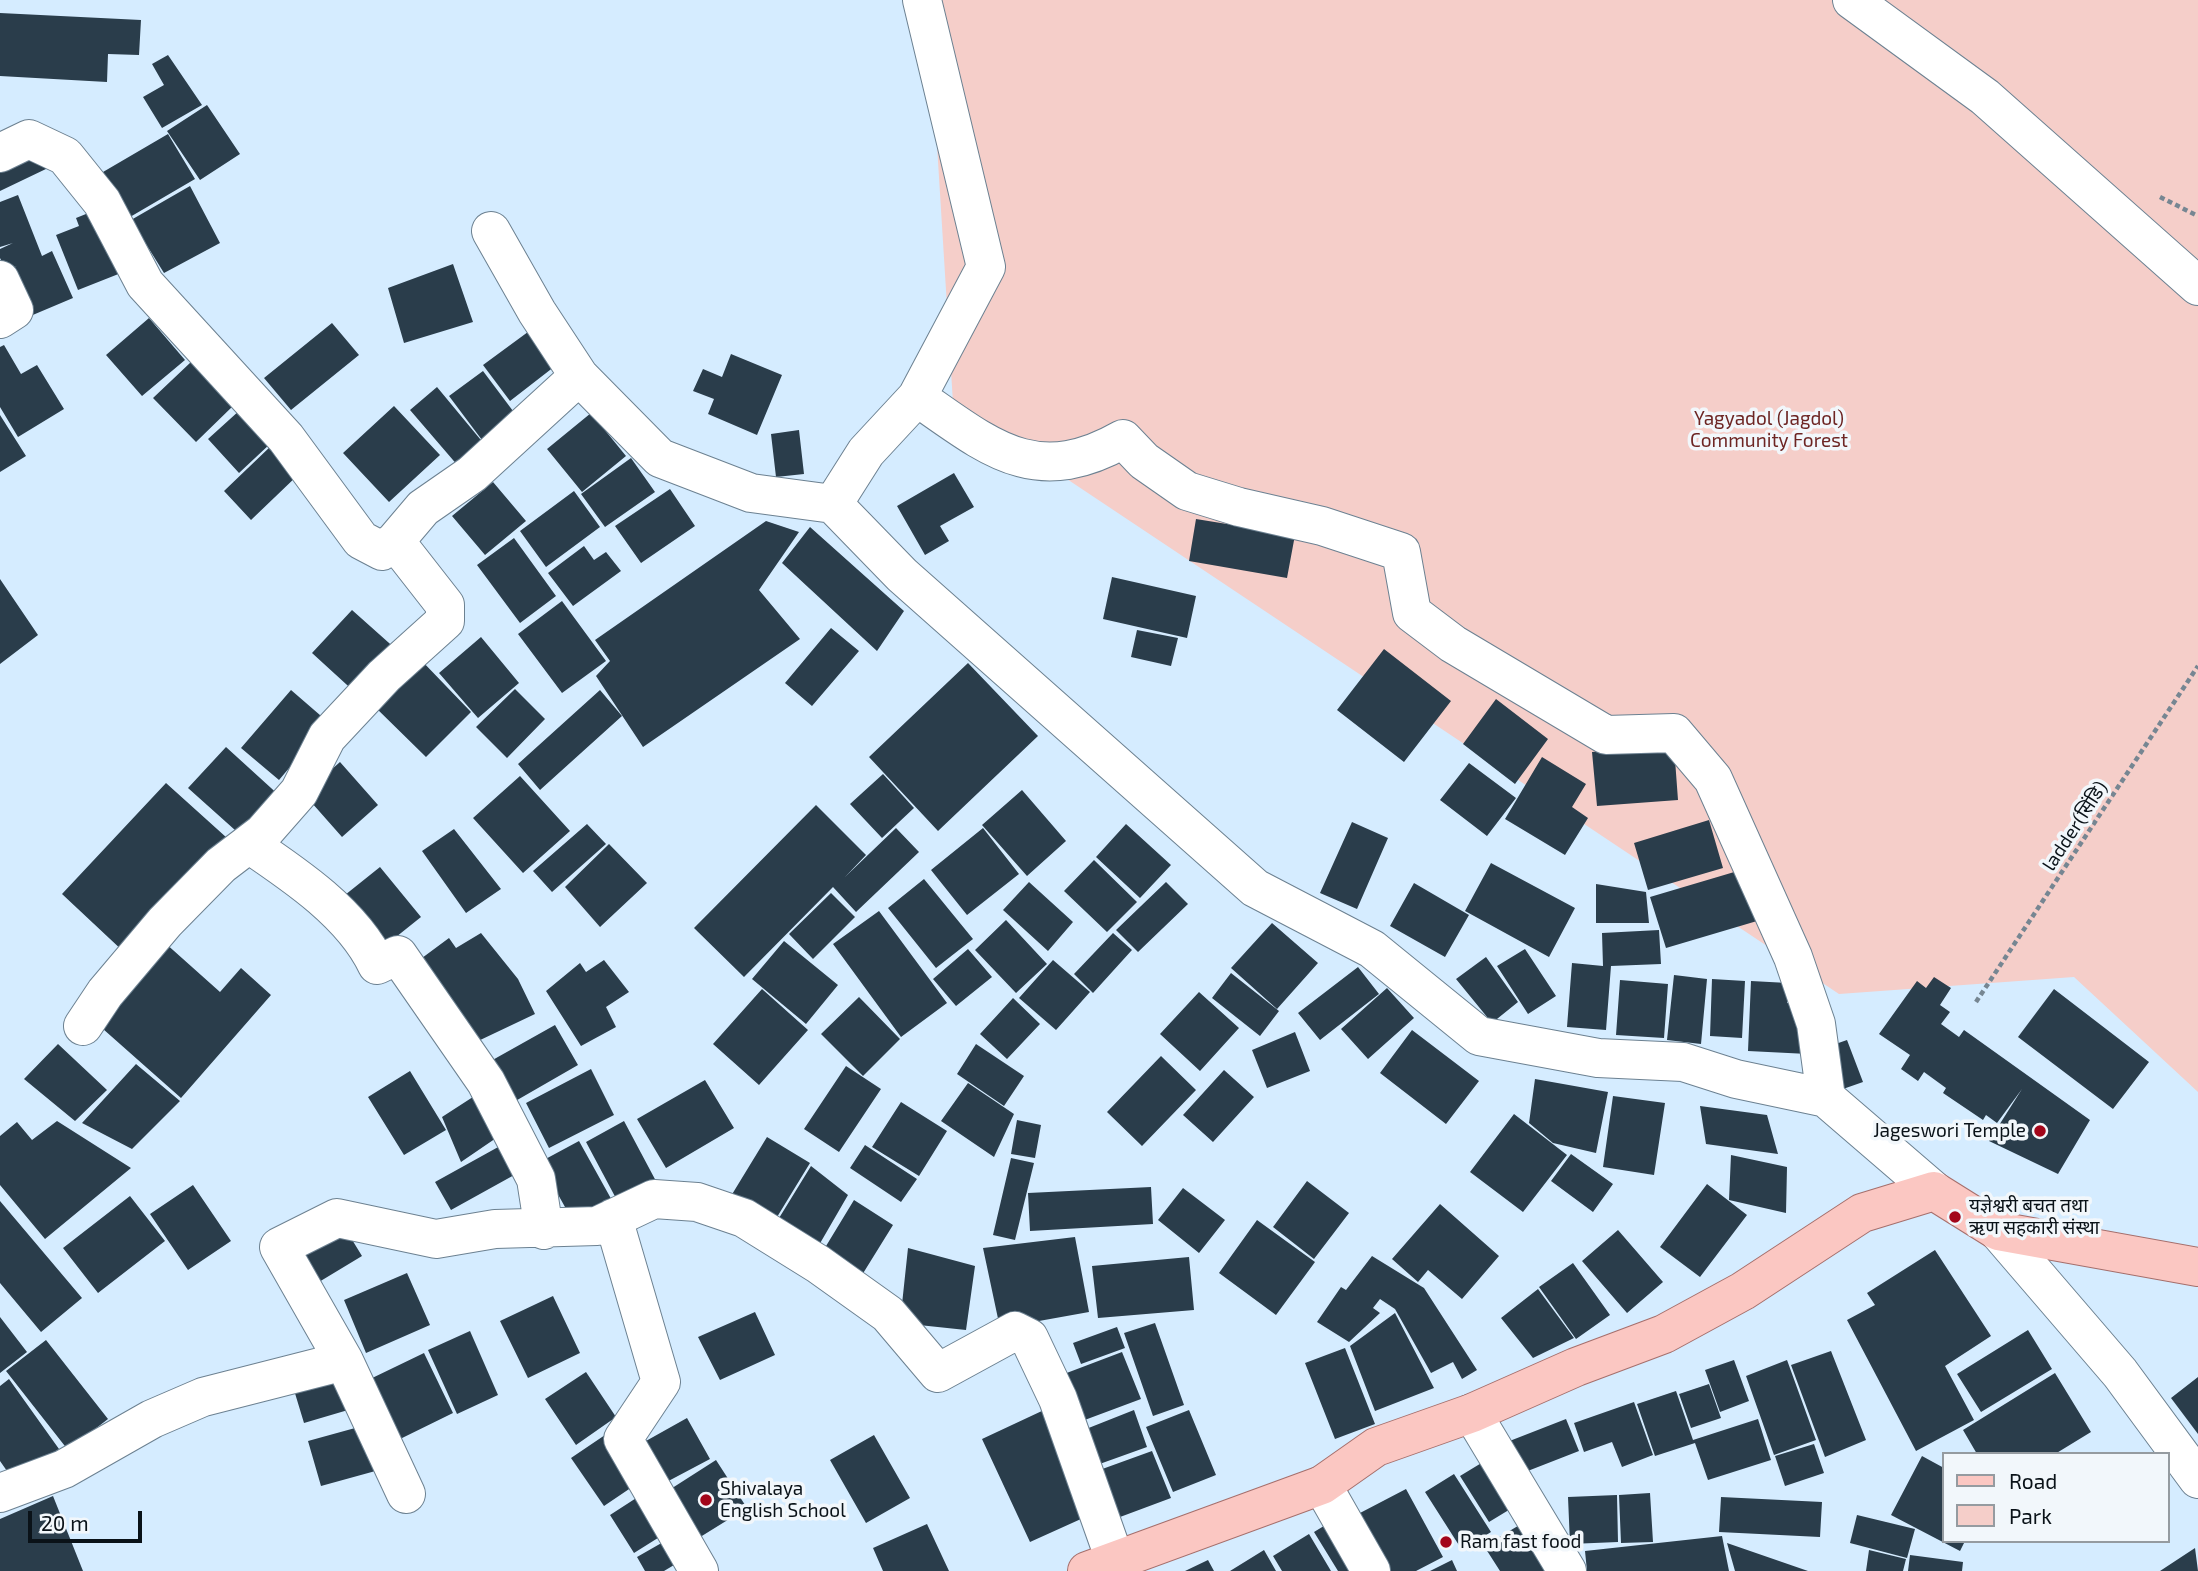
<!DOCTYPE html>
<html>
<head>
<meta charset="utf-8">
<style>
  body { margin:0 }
  #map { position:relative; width:2198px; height:1571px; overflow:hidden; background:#d5ecff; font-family:"Exo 2",sans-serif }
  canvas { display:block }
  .legend { position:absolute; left:1942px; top:1452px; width:228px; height:91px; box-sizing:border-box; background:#f2f7fb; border:2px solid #959ba0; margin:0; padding:9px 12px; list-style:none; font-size:21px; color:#0a1218 }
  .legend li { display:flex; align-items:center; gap:14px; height:35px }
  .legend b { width:35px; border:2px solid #959ba0 }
  .scale { position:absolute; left:28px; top:1511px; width:114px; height:32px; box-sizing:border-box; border:4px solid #0a1218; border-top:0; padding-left:9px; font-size:21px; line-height:24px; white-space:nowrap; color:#0a1218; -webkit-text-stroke:5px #f2f7fb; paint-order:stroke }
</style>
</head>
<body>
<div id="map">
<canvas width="2198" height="1571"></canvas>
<ul class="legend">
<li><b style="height:9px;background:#fbc7c2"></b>Road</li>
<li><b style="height:19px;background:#f5cec9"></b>Park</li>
</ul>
<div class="scale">20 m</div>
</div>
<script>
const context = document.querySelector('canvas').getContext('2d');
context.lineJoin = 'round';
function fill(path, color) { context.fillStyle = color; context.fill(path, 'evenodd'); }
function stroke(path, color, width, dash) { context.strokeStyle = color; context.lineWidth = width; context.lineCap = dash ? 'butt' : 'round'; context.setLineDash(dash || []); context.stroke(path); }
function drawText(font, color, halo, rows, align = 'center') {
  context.font = font + ' "Exo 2","Noto Sans Devanagari",sans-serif'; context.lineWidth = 7; context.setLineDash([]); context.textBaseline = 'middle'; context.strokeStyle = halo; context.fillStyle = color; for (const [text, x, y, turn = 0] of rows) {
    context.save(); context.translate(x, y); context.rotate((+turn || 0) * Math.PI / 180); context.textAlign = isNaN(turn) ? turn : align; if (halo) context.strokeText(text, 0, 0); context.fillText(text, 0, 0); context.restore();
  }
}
const green = new Path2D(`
  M928,0h1270v1092l-124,-115 -235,17 -886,-591z`);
const building = new Path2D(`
  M0,13l141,7 -2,35 -31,-1 -1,28 -107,-6z
  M168,55l34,50 -40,23 -19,-31 21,-12 -12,-21z
  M207,105l33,49 -40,26 -33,-49z
  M168,134l27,45 -65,38 -27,-45z
  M35,143l13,25 -48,23v-31z
  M190,186l30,57 -56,30 -33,-53z
  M18,195l24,61 10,-5 21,47 -45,19 -20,-47 9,-4 -11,4 -6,-12v-9l13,-6 -13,4v-45z
  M96,210l25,63 -43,17 -22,-55 23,-9 -3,-8z
  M453,264l20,58 -69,21 -16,-55z
  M149,318l36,42 -43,36 -36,-41z
  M332,323l27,32 -68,55 -27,-32z
  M532,329l27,34 -49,38 -27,-36z
  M4,345l17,29 16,-9 27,44 -46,28 -18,-30v-60z
  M731,354l51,21 -25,60 -49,-21 6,-15 -21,-8 10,-22 19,8z
  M191,362l43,43 -38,37 -43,-44z
  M483,371l33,44 -34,25 -33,-44z
  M437,387l48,58 -26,22 -49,-57z
  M394,406l46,49 -51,47 -46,-49z
  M240,410l31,33 -32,30 -31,-34z
  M591,413l35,43 -44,36 -35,-43z
  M0,415l26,41 -26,16z
  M799,430l5,44 -28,3 -5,-43z
  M272,445l27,29 -48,46 -27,-29z
  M631,458l24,34 -50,35 -24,-33z
  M954,473l20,34 -34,19 9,15 -24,14 -28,-49z
  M493,482l33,39 -41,34 -33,-39z
  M670,489l25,37 -54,37 -26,-37z
  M574,491l26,36 -54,40 -26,-36z
  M1196,519l99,16 -8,43 -98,-17z
  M766,521l33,11 -40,58 41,49 -157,108 -47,-71 14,-15 -15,-21z
  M810,527l94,84 -27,40 -95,-88z
  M514,538l42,58 -36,27 -43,-58z
  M584,546l10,14 12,-8 15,19 -48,35 -25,-33z
  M1112,577l84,19 -9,42 -84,-19z
  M0,579l38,56 -38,29z
  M562,601l44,60 -44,32 -44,-59z
  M352,610l46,41 -40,44 -46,-42z
  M831,628l28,23 -47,55 -27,-23z
  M1137,630l41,8 -7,28 -40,-9z
  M481,637l38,46 -41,35 -39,-45z
  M1384,649l67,52 -47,61 -67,-52z
  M420,659l51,53 -45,45 -53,-52z
  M968,663l70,73 -100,95 -69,-74z
  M515,689l30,30 -38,39 -31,-31z
  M291,690l37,32 -49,58 -38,-32z
  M600,690l22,26 -82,74 -22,-26z
  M1496,699l52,40 -33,45 -52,-40z
  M1674,746l4,54 -81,6 -5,-54z
  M226,747l56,51 -37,41 -57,-51z
  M1542,757l44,27 -14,23 16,11 -23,37 -60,-36z
  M340,762l38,43 -36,32 -38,-43z
  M1469,763l47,35 -29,38 -47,-36z
  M883,774l31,34 -32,30 -32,-34z
  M520,776l50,55 -47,42 -50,-55z
  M166,783l61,55 -102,115 -63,-59z
  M1022,790l44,51 -39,35 -45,-51z
  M816,805l50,50 -21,22 51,-49 23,24 -63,60 -23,-25 -89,90 -50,-49z
  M1709,820l14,48 -75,22 -14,-47z
  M1352,822l36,16 -31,71 -37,-16z
  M587,824l19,20 -54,48 -19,-21z
  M1126,824l45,41 -31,33 -44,-41z
  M983,828l36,46 -52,41 -36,-45z
  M454,829l47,60 -35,24 -44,-62z
  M609,844l38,39 -47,44 -35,-40z
  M1094,860l43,42 -30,30 -43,-41z
  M1491,863l84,45 -26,49 -84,-46z
  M380,867l41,50 -40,32 -41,-50z
  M1741,870l16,51 -91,27 -16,-51z
  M924,879l49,60 -37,29 -48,-60z
  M1029,882l44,40 -25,29 -45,-41z
  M1166,882l22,22 -50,48 -22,-22z
  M1414,883l55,32 -24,42 -55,-31z
  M1596,884l50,8 3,31h-53z
  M831,893l24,24 -42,42 -24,-25z
  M879,911l68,92 -46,34 -68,-93z
  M1006,920l41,44 -31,29 -41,-43z
  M1272,923l46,40 -41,46 -46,-41z
  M1659,930l2,34 -50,2 -5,64 -39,-3 5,-64 31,3 -1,-33z
  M481,933l37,46 17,35 -59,28 -54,-84 27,-20 7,10z
  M1113,933l19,17 -39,43 -19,-19z
  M784,941l54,44 -32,39 -54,-45z
  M164,942l56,50 21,-24 30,27 -90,103 -87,-77z
  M968,949l24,28 -36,29 -23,-27z
  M1525,949l31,47 -28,18 -31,-48z
  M1486,957l32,45 -26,21 -36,-44z
  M604,960l25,32 -23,15 10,20 -35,19 -35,-55 34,-28 6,9z
  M1053,960l37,32 -34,38 -37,-32z
  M1358,967l21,27 -59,46 -22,-27z
  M1231,973l48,38 -19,25 -48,-38z
  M1674,975l33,4 -6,65 -34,-4z
  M1934,977l17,11 -11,17 10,7 -9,12 18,13 5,-7 126,90 -32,54 -69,-33 33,-52 -25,34 -11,-8 -3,5 -40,-27 3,-5 -22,-16 -6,9 -17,-12 9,-14 -31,-21 38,-53 9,7z
  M1712,979l33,2 -3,57 -32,-2z
  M1620,980l48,4 -4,54 -48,-3z
  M1751,981l37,2 -1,20 12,1 9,50 -60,-3z
  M1387,988l27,30 -46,41 -27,-30z
  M762,989l46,41 -49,55 -46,-41z
  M2054,989l95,73 -36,47 -95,-72z
  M1199,992l40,36 -39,43 -40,-37z
  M859,997l41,42 -37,37 -42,-42z
  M1013,998l27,26 -33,35 -27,-25z
  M555,1025l23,40 -66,38 -23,-41z
  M1412,1030l67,51 -33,43 -66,-51z
  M1295,1032l15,39 -43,17 -15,-38z
  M1847,1040l16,42 -20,7 -16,-42z
  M58,1044l49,46 -32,31 -51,-42z
  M976,1044l48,32 -20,30 -47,-32z
  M1161,1056l35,34 -54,56 -35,-34z
  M136,1064l44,37 -48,48 -50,-26z
  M846,1066l35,23 -42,63 -35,-23z
  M591,1069l23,46 -65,33 -23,-45z
  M1224,1070l30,27 -41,45 -30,-27z
  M410,1071l36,59 -42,25 -36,-58z
  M1535,1079l73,13 -12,61 -43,-10 -24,-20z
  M705,1080l29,48 -68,40 -29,-49z
  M968,1083l46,31 -20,43 -53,-36z
  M476,1095l26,39 -41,28 -19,-45z
  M1613,1096l52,7 -11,72 -51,-8z
  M901,1102l46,29 -28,45 -47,-29z
  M1700,1106l67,9 11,39 -72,-10z
  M1514,1114l53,41 -44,57 -53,-40z
  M1017,1120l24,5 -6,33 -24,-4z
  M57,1121l74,47 -86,71 -45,-54v-49l17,-14 15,18z
  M624,1121l33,62 -38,21 -33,-62z
  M767,1137l43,26 -36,59 -43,-26z
  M579,1141l35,63 -39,21 -35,-63z
  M865,1145l52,34 -16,23 -51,-34z
  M500,1146l16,28 -65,36 -16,-28z
  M1571,1154l42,30 -20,28 -42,-31z
  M1731,1155l56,12 -1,46 -57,-13z
  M1011,1158l23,5 -19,77 -22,-5z
  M811,1166l37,29 -33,57 -39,-29z
  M1307,1181l42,32 -35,46 -41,-32z
  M1707,1184l40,31 -47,62 -40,-30z
  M193,1185l38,56 -43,29 -38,-56z
  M1151,1187l2,37 -123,7 -2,-38z
  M1183,1188l42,32 -26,33 -41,-33z
  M130,1196l35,45 -67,52 -35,-45z
  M854,1200l39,25 -31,50 -39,-24z
  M0,1201l82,97 -41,34 -41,-49z
  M1440,1204l59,52 -37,43 -34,-29 -10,12 -26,-23z
  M1257,1220l58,42 -39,53 -57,-42z
  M343,1225l19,31 -48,29 -19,-32z
  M1618,1230l45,52 -36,31 -45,-52z
  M1075,1237l14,75 -89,16 -17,-80z
  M908,1248l67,18 -9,64 -66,-7z
  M1935,1250l56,86 -46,30 29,54 -58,31 -69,-131 28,-15 -8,-12z
  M1372,1256l52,32 53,82 -15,9 -9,-17 -22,11 -36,-64 -15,-10 -7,9 7,5 -31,29 -32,-20 24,-35 5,3z
  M1189,1257l5,53 -96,8 -6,-52z
  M1573,1263l37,52 -34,24 -37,-52z
  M407,1273l23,52 -64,28 -22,-53z
  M1538,1289l36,49 -41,20 -32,-40z
  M553,1296l27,57 -52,25 -28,-57z
  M755,1312l20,43 -55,25 -22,-43z
  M1395,1313l39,75 -59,23 -25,-65z
  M0,1317l27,35 -27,21z
  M1155,1323l29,82 -31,11 -29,-83z
  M1117,1327l8,21 -44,16 -8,-21z
  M2028,1330l24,39 -71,43 -24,-38z
  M470,1331l28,64 -41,19 -29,-64z
  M46,1340l62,79 -40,31 -62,-79z
  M1345,1348l30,76 -40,15 -30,-76z
  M1831,1351l35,89 -41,17 -34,-92z
  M1122,1352l19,47 -59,22 -18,-47z
  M424,1353l29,60 -57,28 -30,-60z
  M1734,1360l15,41 -29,11 -15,-42z
  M1787,1360l29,80 -42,15 -28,-79z
  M586,1372l30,45 -40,28 -31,-46z
  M2055,1373l36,59 -36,22h-78l-14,-24z
  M339,1376l9,34 -44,13 -10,-33z
  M2198,1377v57l-27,-36z
  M9,1379l50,70 -45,32 -14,-20v-75z
  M1709,1384l12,34 -30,10 -12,-34z
  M1676,1391l17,49 65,-21 13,41 -63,20 -13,-37 -40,13 -18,-52z
  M1634,1402l19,53 -31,12 -10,-25 -28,10 -10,-29z
  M1044,1410l48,104 -62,28 -48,-103z
  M1134,1410l13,37 -53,19 -13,-35z
  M1189,1410l27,65 -43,17 -27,-65z
  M687,1418l23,41 -51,27 -22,-40z
  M1566,1419l13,32 -59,23 -13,-32z
  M366,1425l13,45 -58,16 -13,-45z
  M605,1435l33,48 -34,23 -33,-48z
  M874,1435l36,63 -44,25 -36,-63z
  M1814,1444l10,29 -39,13 -10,-30z
  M1152,1451l19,47 -59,22 -18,-48z
  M1922,1456l22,12v73h21l-5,10 -69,-36z
  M1488,1459l29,46 -28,17 -29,-46z
  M716,1460l31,48 -50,31 -31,-47z
  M1454,1474l37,58 -29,18 -37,-58z
  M1406,1489l37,68 -27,14h-25l-31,-58z
  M644,1493l25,38 -35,22 -24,-38z
  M1650,1493l3,49 -32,1 -2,-48z
  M1617,1495l1,47 -48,2 -2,-47z
  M53,1496l30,75h-83v-52z
  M1721,1497l101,5 -2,35 -101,-5z
  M1857,1515l58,14 -8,29 -57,-15z
  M1337,1518l32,53h-31l-24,-39z
  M1528,1520l31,51h-59l-16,-25z
  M927,1524l22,47h-66l-10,-23z
  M1309,1534l22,37h-49l-9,-15z
  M1722,1536l7,35h-142l-2,-20z
  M672,1537l12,22 -20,12h-19l-8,-14z
  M1727,1543l81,28h-73z
  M2195,1548l3,23h-38z
  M1264,1550l12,21h-46z
  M1869,1550l37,9 -3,12h-37z
  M1910,1555l53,7 -1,9h-54z
  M1208,1560l6,11h-29z
  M1452,1560l5,11h-27z`);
const path = new Path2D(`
  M2160,197l38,19
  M1976,1002l222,-336`);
const minor = new Path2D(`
  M922,0l64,267 -69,130 -51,55 -33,52 69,71 353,313 117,61 107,87 119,22 85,4 53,17 90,19 108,93
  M1852,0l133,97 213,189
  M0,153l29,-14 36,17 37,46 43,82 141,154 75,102 21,11 13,-10 28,-33 49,-34 107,-98
  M491,231l46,81 42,64 81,82 91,35 82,11
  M0,280l14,30 -14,9
  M917,397c72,50 118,92 206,42l21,22 43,30 52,16 83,19 79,26 11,61 41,31 153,91 68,-2 39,46 80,178 23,67 10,74
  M249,844c46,31 104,70 128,121l21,-10 88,127 50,97 8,51
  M83,1026l22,-33 60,-71 56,-57 42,-32 36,-41 28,-55 57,-61 61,-55v-16l-50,-64
  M613,1218l48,164 -38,57 76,132
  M1998,1231l122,142 78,106
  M344,1361l62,133
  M1472,1413l95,158
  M1322,1485l49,86
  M0,1493l64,-24 88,-50 51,-22 141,-36 -65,-114 58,-29 99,21 59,-10 102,-3 57,-27 43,3 47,16 74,46 70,50 50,59 77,-42 14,7 29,61 57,161`);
const major = new Path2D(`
  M1087,1571l235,-86 54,-38 96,-34 104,-46 88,-33 79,-43 119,-78 72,-22 64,40 200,36`);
const markers = [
  [2040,1131,7,"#a3061a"],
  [1955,1217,7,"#a3061a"],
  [706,1500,7,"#a3061a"],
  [1446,1542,7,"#a3061a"]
];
const parkNames = [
  ["Yagyadol (Jagdol)",1769,419],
  ["Community Forest",1769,441]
];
const streetNames = [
  ["ladder(सिंडि)",2075,826,-57]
];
const poiNames = [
  ["Jageswori Temple",2026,1131,"right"],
  ["यज्ञेश्वरी बचत तथा",1969,1206],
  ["ऋण सहकारी संस्था",1969,1228],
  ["Shivalaya",720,1489],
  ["English School",720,1511],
  ["Ram fast food",1460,1542]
];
fill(green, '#f5cec9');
fill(building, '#2a3d4b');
stroke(minor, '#6c8191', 40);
stroke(major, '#a56f6c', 40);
stroke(path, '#768692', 4.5, [5, 3.5]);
stroke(minor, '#fff', 38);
stroke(major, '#fbc7c2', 38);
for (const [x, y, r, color] of markers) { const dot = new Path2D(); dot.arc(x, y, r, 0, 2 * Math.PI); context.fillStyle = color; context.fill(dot); stroke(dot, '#f2f7fb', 2.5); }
drawText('19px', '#6d2523', '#f2f7fb', parkNames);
drawText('19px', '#0a1218', '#f2f7fb', streetNames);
drawText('19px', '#0a1218', '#f2f7fb', poiNames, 'left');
</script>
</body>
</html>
